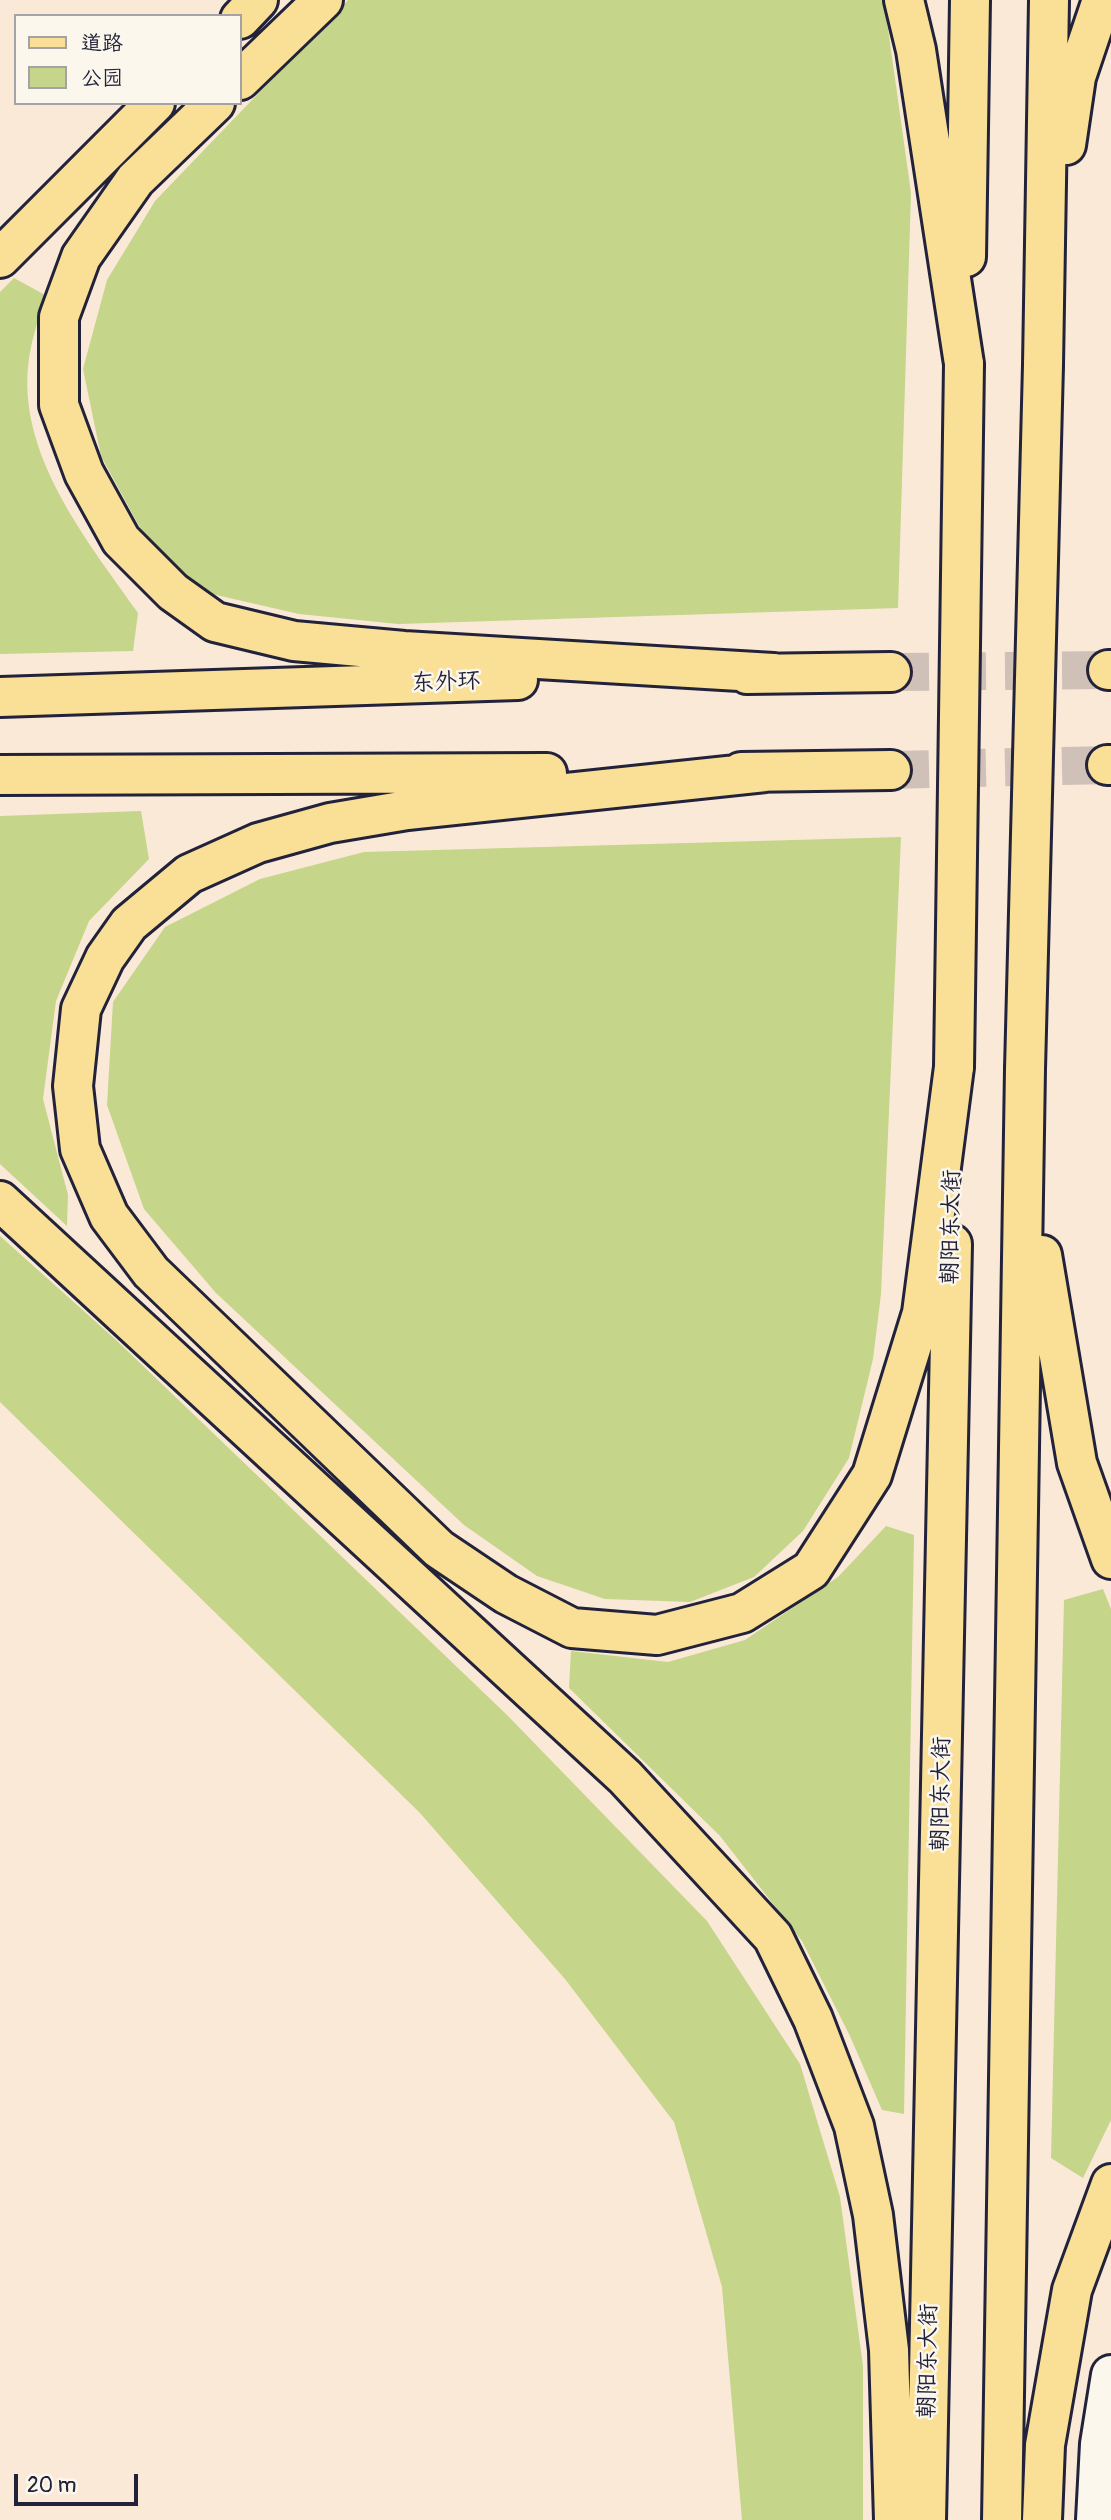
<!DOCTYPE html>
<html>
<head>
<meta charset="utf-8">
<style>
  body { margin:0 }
  #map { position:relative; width:1111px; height:2520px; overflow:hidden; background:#fae9d7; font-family:Pangolin,"LXGW WenKai TC",sans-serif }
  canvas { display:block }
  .legend { position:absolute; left:14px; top:14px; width:228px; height:91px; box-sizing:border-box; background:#fbf7ec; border:2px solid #a4a2a5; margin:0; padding:9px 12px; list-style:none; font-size:21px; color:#22223b }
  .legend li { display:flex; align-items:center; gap:14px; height:35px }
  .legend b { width:35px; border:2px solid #a4a2a5 }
  .scale { position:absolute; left:14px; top:2474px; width:124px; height:32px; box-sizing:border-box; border:4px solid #22223b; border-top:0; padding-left:9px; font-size:21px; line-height:24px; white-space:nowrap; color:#22223b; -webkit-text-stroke:5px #fbf7ec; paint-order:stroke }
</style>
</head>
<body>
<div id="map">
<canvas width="1111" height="2520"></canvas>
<ul class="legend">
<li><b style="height:9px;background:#fadf96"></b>道路</li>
<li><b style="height:19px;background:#c5d589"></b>公园</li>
</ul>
<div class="scale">20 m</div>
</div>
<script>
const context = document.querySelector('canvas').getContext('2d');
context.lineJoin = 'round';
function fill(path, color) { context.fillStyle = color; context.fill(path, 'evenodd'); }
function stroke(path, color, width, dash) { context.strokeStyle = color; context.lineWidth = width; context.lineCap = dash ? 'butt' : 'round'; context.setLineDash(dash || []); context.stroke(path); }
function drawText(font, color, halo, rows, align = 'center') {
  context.font = font + ' Pangolin,"LXGW WenKai TC",sans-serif'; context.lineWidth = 5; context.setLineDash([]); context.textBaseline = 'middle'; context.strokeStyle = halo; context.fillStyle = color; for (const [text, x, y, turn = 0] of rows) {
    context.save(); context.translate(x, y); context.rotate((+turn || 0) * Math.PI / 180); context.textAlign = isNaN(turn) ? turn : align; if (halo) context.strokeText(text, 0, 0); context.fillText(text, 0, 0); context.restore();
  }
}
const green = new Path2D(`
  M348,0h536l27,193 -13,415 -500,16 -99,-10 -96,-22 -58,-55 -44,-81 -18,-87 24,-89 48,-79z
  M14,278l31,17c-5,21 -13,42 -16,63 -14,95 58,182 109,255l-5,38 -133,3v-362z
  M141,811l8,48 -60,62 -33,80 -13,98 25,96 -1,31 -67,-62v-348z
  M901,837l-20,457 -8,65 -24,99 -46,73 -49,46 -64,25 -85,-3 -68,-23 -73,-51 -248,-232 -72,-84 -37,-104 6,-103 52,-75 95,-48 104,-27z
  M0,1236l115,103 392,376 200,206 93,143 40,133 23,169v154h-121l-20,-233 -48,-165 -109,-143 -145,-166 -420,-411z
  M886,1526l28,9 -10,579 -22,-4 -32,-74 -48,-95 -82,-105 -151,-148 2,-37 97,11 77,-22 93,-63z
  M1103,1589l8,20v511l-28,58 -32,-20 13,-558z`);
const primaryTunnel = new Path2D(`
  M891,672l217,-2
  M891,770l216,-5`);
const secondary = new Path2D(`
  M1096,2520l4,-76 11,-69`);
const primary = new Path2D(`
  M904,0l12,50 48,314
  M240,19l18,-19
  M240,80l83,-80
  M215,103l-80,77 -54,77 -22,60v88l25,68 37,67 52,52 42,30 79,19 110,10 369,22
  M1066,145l10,-68 26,-77
  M966,257l4,-257
  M0,258l155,-155
  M1043,365l6,-365
  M1108,670h3
  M747,674l144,-2
  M0,697l518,-17
  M1107,765h4
  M741,772l150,-2
  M765,772l-358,38 -77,13 -72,20 -69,31 -60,50 -24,34 -24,51 -8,77 7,63 29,67 42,56 288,277 67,45 66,34 85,7 85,-22 69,-43 61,-95 50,-162 32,-246
  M0,775l547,-2
  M0,1201l625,576 148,160 40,82 41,107 19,89 16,135 5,170
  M1042,1255l35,208 34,96
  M926,2520l26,-1276
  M1002,2520l23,-1451
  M1042,2520l3,-75 27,-155 39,-106`);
const primaryBridge = new Path2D(`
  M954,1067l10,-703
  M1025,1069l18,-704`);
const streetNames = [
  ["东外环",446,683,-2],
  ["朝阳东大街",952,1227,-89],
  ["朝阳东大街",942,1794,-89],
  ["朝阳东大街",929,2361,-89]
];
fill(green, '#c5d589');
stroke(primaryTunnel, '#cfc1b8', 38, [38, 19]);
stroke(secondary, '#22223b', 44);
stroke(primary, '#22223b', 44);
stroke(secondary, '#fbf7ec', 38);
stroke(primary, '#fadf96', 38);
stroke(primaryBridge, '#22223b', 44, []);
stroke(primaryBridge, '#fadf96', 38);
drawText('23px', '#22223b', '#fbf7ec', streetNames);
</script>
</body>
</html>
